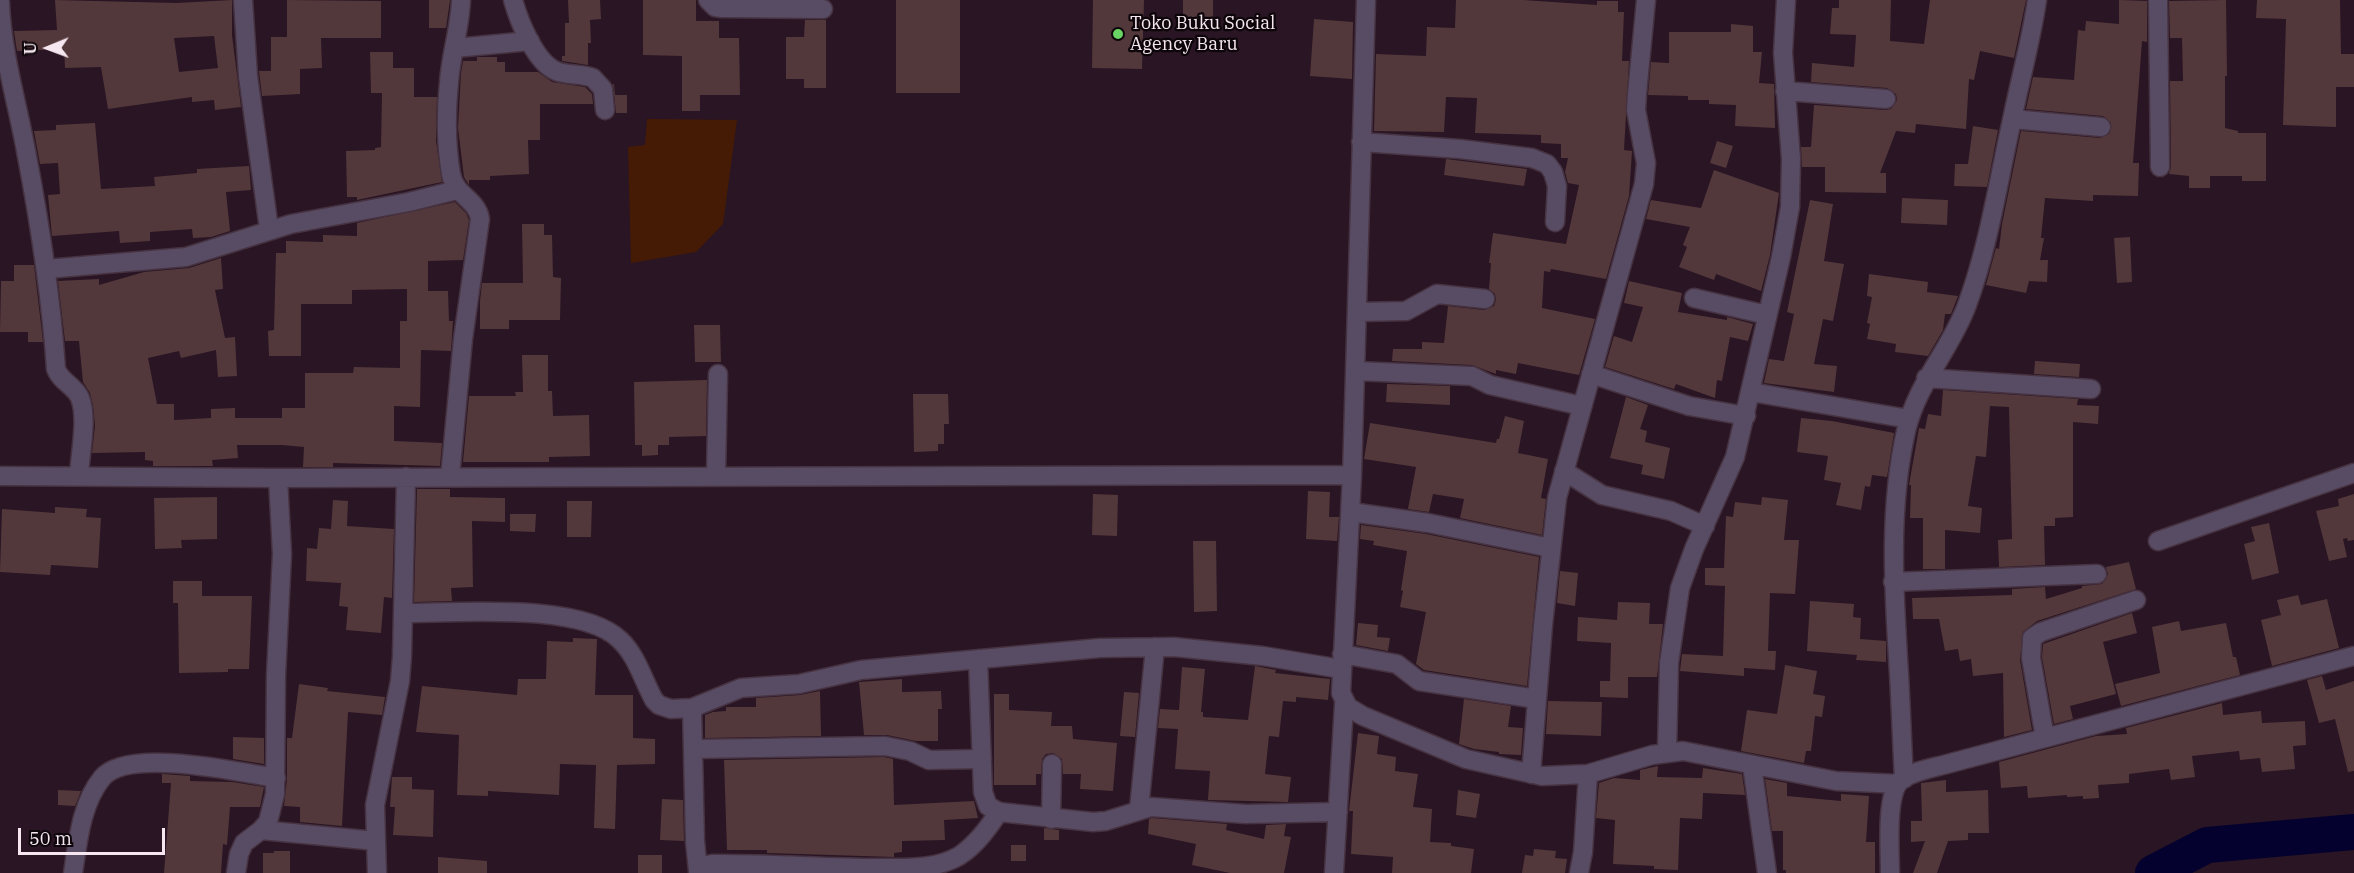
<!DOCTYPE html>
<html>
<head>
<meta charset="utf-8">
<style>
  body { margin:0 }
  #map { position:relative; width:2354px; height:873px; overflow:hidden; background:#291523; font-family:"IBM Plex Serif",serif }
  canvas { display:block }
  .north { position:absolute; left:18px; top:18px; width:60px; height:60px; -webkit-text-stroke:4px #0c0509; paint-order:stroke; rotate:269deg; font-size:16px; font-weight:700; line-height:24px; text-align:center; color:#f5e6ef }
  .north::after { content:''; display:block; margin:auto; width:21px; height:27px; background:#f5e6ef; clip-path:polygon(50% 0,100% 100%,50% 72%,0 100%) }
  .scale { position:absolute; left:18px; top:828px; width:147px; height:27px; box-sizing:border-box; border:3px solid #f5e6ef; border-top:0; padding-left:8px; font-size:18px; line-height:21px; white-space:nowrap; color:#f5e6ef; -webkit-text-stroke:4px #0c0509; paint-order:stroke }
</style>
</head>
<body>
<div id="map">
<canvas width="2354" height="873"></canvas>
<div class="north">U</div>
<div class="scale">50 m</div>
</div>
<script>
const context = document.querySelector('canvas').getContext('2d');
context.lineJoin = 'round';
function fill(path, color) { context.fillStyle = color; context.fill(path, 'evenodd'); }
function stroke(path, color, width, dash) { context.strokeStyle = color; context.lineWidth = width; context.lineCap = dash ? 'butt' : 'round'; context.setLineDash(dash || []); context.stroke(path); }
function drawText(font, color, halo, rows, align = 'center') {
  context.font = font + ' "IBM Plex Serif",serif'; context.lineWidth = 4.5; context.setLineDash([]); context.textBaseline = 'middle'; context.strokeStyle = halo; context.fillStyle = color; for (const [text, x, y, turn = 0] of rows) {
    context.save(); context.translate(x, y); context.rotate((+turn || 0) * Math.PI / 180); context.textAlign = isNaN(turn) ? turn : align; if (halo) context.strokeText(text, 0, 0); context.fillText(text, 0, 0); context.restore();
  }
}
const green = new Path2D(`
  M647,119l90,1 -14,104 -27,28 -65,11 -3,-116 17,-2z`);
const river = new Path2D(`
  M2153,873l54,-28 147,-13`);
const building = new Path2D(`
  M55,0l121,3 56,-3v35l9,72 -26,3 -1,-10 -22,2v-5l-84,12 -7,-42 -36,1 -1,-19 -47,2 -3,-20 43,-1zM214,36l4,32 -39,4 -5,-34z
  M287,0l94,1v37h-60l1,30 -22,1v25l-38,2 -3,-25h12v-34h16z
  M429,0h21l-4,28h-17z
  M568,0h32l1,19 -11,1 1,23h-3v22l-26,-4v-5h3v-33h4z
  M643,0h53v21h23v17h20l1,57h-40v16h-18v-55l-39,-1z
  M896,0h64v93h-64z
  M1093,0h51l-2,69 -50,-1z
  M1183,0h30v18l-30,-1z
  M1456,0h67l74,5v-4h21v11h6l-2,49h7l-5,89 8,1 -3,45 -23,83 -55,-10 -1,3 -6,-1 -2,37 53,11 -16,56 -61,-12 -2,11 -20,-4v4l-24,-9 -80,-4 1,-12h29v-7l22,1 4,-37 36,4 10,-4 2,-6 -1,-6 -6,-5 2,-26h-2l4,-30 73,11 13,-59 -11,-2 -3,-11 3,-14h-7v-14l-20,-1v-8l-66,-2 2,-35 -31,-1 -2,35 -70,-1 2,-77 50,2 1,-29 28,1z
  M1839,0h52l-1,41 34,3 6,-44h96l-12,58 -34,-7 -6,29 -5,-1 -3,50 -50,-5 -1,9 -19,-2 -16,42h6v20l-61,-1v-25h-23l-1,-20h10l3,-42 71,5 6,-1 6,-9 -1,-6 -9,-6 -76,-6 1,-19 42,4 2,-32 -26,-1 2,-26h7z
  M2119,0l28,1v41l-5,-1 -9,122h6l-1,33 -45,-1v6l-48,-3 -4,40h3l-4,22h8l-1,22 -18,-1 -3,12 -40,-8 10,-37 3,1 3,-25 19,-93 79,7 10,-5 1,-10 -8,-7 -77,-7 7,-32 41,3 4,-50 7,1 1,-10 33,3z
  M2226,0l1,76h-2v52l13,3v2h28v48h-24v-5h-32v12h-21v-12l-20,-2 2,-7 -1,-86h13l-1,-43h-12l-1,-37z
  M2257,0h83l1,54h13v33h-18v40l-53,-2 3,-106 -30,-1z
  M1314,19l39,3 -1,57 -42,-3z
  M805,20h21v68h-22v-9h-18v-42h18z
  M1731,24l22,2v26h9l-3,31 15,1 1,44 -40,-2 1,-21 -27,-1v-4h-21v-4l-40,-1 3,-33 18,1v-31h62z
  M370,52h23v16h21v29h23l-1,44 6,41 -85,18v-3h-10l-1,-46 29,-1v-2l6,-1 1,-54h-11z
  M477,57h20v5h8v10h33l14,10 33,5 7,7 1,10h-53v36h-12l1,34 -39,2v4h-21v5l-5,-8 -6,-49 3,-55 2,-12h14z
  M613,84h1l1,11h12v18h-11z
  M95,123l6,66 54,-3 -1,-9 43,-4v-4l52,-3 2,24 -25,2 4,39 -19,6 -18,1 -1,-9 -42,3v9l-30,2 -1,-12 -67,5 -4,-41 12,-1 -2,-31 -18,1 -6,-33 22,-1v-5z
  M1973,126l25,4 -11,57 -33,-1 1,-22h13z
  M1717,141l16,5 -7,22 -16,-5z
  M1446,159l81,10 -3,17 -80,-11z
  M1714,170l65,23 -9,62 -9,36 -45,-17 -2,6 -35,-13 8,-20 -4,-2 7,-18 -44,-8 5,-19 50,8z
  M1902,198l46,2 -1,25 -46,-2z
  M1810,200l23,4 -9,57 20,3 -11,57 -10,-2 -9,45 23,2 -3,26 -70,-9 5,-24 15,2 10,-47 -7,-2z
  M455,202l11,11 3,7 -6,40 -35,1v30h20l1,30h4l-2,30 -30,-1 -1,57 -26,-1v35l48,2 -2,23 -107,-3v4h-30l1,-20 -22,-2h-45l1,13 -26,2 1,6h-60v-5l-8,-1v-8l-53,1 3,-27 -2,-21 -3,-12 -7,-11 -4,-41h-14l-7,-60 41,-2v6l45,-13 45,-4 32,-10 2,31 -8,1 10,48 10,-1 2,39 -19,1 -2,-27 -35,8 -2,-7 -31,7 9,46h17v16l37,-2v-9l24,-1v10h47v-10h23v-35h48l1,-6 46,1v-47h7v-32l-55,1v14h-51v52h-32l-1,-25 6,-1 2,-77h10v-12l37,1v-7l34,1v-13z
  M522,224h22v11h8l1,42 8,1 -1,42h-51v9h-29v-28l2,-18h41z
  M2130,237l2,45 -15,1 -3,-45z
  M14,265h20l9,77h-15v-10h-28l1,-51h13z
  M1869,274l59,8 -1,10 31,4 -7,18h-6l-2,16 -15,26 -33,-4 1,-8 -29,-5 3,-15 -3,-1 5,-26 -5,-1z
  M1629,281l53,12 -4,19 49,8v-3l26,7 -5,17 -18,-4 -8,44 -5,-1 -2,18 -39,-14 -2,5 -69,-22 9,-31 18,6 11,-35 -19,-4z
  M694,325h26l1,37h-26z
  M522,355h26v36h4l1,25 36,-1 1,41 -41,1v5h-86l6,-66h47l-1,-4h8z
  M2035,361l45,3 -1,13 -45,-3z
  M707,380l-1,56 -37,1v8h-11v10l-16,1v-11h-7l-1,-63z
  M1387,384l63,2v19l-64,-3z
  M1943,390l135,9 -1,6 22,1 -1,18 -25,-2v95l-18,1v8h-11l1,39 -46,2 -1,-27 14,-1 -3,-132 -19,-1 -4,51 -10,-1 -8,50 14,2 -2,25 -35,-3v39h-22v-51h-13l1,-33h-2l10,-57 6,1 3,-15 13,2z
  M913,394h35l1,30h-5v20h-6v7l-24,1z
  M1626,397l22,8 -8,24 7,2 -2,11 25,6 -6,31 -23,-5 2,-9 -33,-7z
  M1505,416l19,5 -6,32 30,6 -7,39 5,1 -4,36 -82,-17 4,-19 -31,-5 -4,18 -21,-3 8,-42 -52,-8 6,-36 126,20 1,-4h2z
  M1801,418l31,3 62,12 -7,44 -15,-2 -2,12 -5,-1 -4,24 -25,-5 5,-22 -17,-3 4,-24 -31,-4z
  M417,489h33v8l55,1v24l-33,-1 1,66 -22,1 1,13 -38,1z
  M1308,491l22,1 -1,25h10l-2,24 -31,-2z
  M1093,494l25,1 -1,41 -25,-1z
  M2354,494v46l-6,1 -1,-3 -4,1 4,18 -18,4 -13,-50 23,-5 -1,-7z
  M217,497v42l-36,1 1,8 -27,1 -1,-51z
  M1762,497l26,3 -4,40h15l-4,54 -25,-1 -2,58h8l-1,19 -31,-2v8l-64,-5 2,-17 41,2 2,-70 -20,-1v-17h19l2,-52 7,1 2,-15 26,3z
  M333,500l15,1 -1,25 47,3 -2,69 -8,-1 -3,36 -35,-3 2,-23 -9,-1 2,-23 -35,-2 1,-33 10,1 2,-21 12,1z
  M567,501h25l-1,36h-24z
  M55,507l32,2 -1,8 15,1 -3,50 -47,-3 -1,10 -50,-3 2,-63 53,4z
  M510,514h26l-1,18 -25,-1z
  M2269,523l10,50 -27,7 -8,-36 11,-3 -4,-14z
  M1361,525l65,9 113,23 -12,129 -103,-16 -8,-6 10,-52 -26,-5 3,-16 -2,-1 6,-39 -34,-6 1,-4 -14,-2z
  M1193,541h23l1,70 -23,1z
  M2129,562l7,27 -99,32 -14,11 -3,28 12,70 -28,7 -1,-64 -30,3 -2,-17 -11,2 -2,-12 -13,2 -6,-32h-26l-1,-21 100,-3v-6l33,-2 1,12 36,-11v-2l20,-2 6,-10 -2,-7z
  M1560,571l18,2 -3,33 -18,-3z
  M173,581h29v15h50l-3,73h-21v3l-49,1 -1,-70h-5z
  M2298,595l3,10 26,-6 12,49 -67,18 -11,-46 20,-5 -4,-15z
  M1810,601l44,3 -1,13 8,1 -1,21 26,2v21l-30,-2 1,-5 -50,-4z
  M1618,602l32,1 -1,21h14l-6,53h-29v21l-28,-1v-16h10l1,-38 -34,-2 1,-24 39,3z
  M2132,613l5,20 -34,9 13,52 -46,12 3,13 -19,5 -12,-67 1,-13z
  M2179,621l2,10 45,-8 7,34h3l4,18 -119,31 -6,-22 45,-11 -8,-46z
  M1358,623l20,2 -1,12 13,1 -2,13 -32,-6z
  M573,638l24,1 -2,56h38v43l22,1v25l-38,1 -2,64 -21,-1 2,-63 -36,-1 -1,31 -71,-4v5l-31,-1 2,-60 -43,-3 6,-46 95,9 1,-16h28l1,-38 26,1z
  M1785,665l32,6 -4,23 12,2 -3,21 -7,-1 -4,35h-5l-2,12 -63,-12 6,-41 30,4z
  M1255,666l21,4 -1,3 55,6 -2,21 -32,-3v5l-13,-1 -4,36 -10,-1 -4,38 26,3 -3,25 -80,-2 2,-29 -35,-2 3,-40 -20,-1 2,-19 19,1 3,-43 23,2 -4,43h2v5l45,3z
  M2322,676l4,14 28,-9v90l-6,1 -13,-53 -16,4 -12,-43z
  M902,679v13l39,-1 1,18h-4v32h-22l-29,-6h-23l-5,-53z
  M299,684l29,4 -1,3 58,6 -3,18 -34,-3 -6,114 -42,-4v-15l-16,-1 3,-27v-41h5z
  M820,691l1,45 -116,2v-23l8,-3 13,-1v-4h30v-9l44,-3z
  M1124,692l15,1 -4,44 -15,-1z
  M994,694h15v16l43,2 -1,14h21l1,13 44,4 -4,48 -33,-2 1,-15h-18l-1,-15 -9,-6 -7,1 -4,5 -1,15h-5v11h-42z
  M1464,699l47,7 -3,21 15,1 -2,27 -22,-1v-2l-25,-3 -15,-5z
  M1548,701l54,1 -1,34 -55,-2z
  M2222,703l1,12 38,-4 1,12 43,-2 1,24 -13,1 2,23 -33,3 -2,-14 -20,2 -1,-9 -47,5 3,21 -24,3 -2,-11 -40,5v9l-31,2 1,13 -16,1v-3l-16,1v-2l-39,3 -1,-12 -26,2 -2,-26 97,-26 31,-2 -1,-6z
  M1358,733l21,3 -2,18 19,3 -1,14 23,3 -5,33 19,2 -2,33 21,1v3l23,3 -3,24h-79l1,-16 -42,-3 2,-43h-4z
  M233,737l31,1v26l-31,-5z
  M884,757l9,2 1,46 80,-4 4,17 -34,2 1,20 -43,1v11l-8,1v4l-127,-4v-3h-40l-3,-90z
  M1658,766l-1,11 45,1 1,-10 39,6 3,21 -42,-2 -1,26 -22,-1 -2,52 -24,-1v-3l-41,-2 2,-44 -19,-2 3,-35 15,-5 26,2v-10z
  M162,774l28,2v5l42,1 32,5 -4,20h-30l-3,38 -4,-1 -2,29h-57l7,-90h-9z
  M392,777h20v12l22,1 -1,47 -40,-2 2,-28h-5z
  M1765,779l22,4v13l54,5v-7l28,2 -3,46h9v31h-89v-3h-3v-39h-11z
  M1946,780v12l42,-2 1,43h-21v7l-20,1 -11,32h-24l12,-32 -14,1v-21h11l-1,-38z
  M58,790l23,1 -6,15 -17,-1z
  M1458,790l22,4 -4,24 -20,-3z
  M662,799l21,1 1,41 -24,-1z
  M1152,818l75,6 -1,6 38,9 2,-14 20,-1 -2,12 7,1 -7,36h-54l-38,-8 4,-21 -48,-10 1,-15z
  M1044,828l15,2v10h-15z
  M1011,845h15v16h-15z
  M1534,849l22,2 -1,7 12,1 -2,14h-43l3,-18 8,1z
  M274,851h16v22h-27v-20h11z
  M638,855h24v18h-24z
  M438,857l49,4v12h-49z`);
const minor = new Path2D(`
  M243,0l5,76 21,153
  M513,0c6,21 22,62 43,71 12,5 25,2 37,7l10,11 2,21
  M708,0l7,7 7,1 101,1
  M2158,0l2,167
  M0,3c2,50 17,99 26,148 14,73 25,145 30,218 4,12 20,18 24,29 8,20 0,56 -1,77
  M455,48l75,-7
  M1785,91l101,8
  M2012,119l89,8
  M1361,142l99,7 72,9 15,6 6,8 4,14 -2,36
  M47,269l139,-12 105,-33 118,-22 48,-12
  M1694,298l73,17
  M1358,312l48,-1 31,-17 48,5
  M1356,371l116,5 18,9 92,21
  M1591,374l98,32 57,10
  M1926,378l165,11
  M1751,392l158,27
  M1564,471l38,24 69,16 34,15
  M1352,475l-11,218 7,14 15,9 103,43 76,17 46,-2 64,-19 31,-4 153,30 62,3
  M0,476l278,2 1074,-3 14,-475
  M716,476l2,-102
  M450,477l13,-138 17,-120c-3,-20 -25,-23 -29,-45 -5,-29 -5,-63 -2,-92 2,-28 11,-54 12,-82
  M1351,512l77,11 123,25
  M2158,541l196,-68
  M1893,582l204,-8
  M404,613c53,0 178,-11 216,27 17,16 23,40 34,60l5,5 12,4 21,-1 49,-20 58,-4 62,-14 239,-22 74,-1 89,9 78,13
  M1342,654l55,10 22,17 118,18
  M978,659l5,133 5,14 11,6 94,10 13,-1 45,-14 95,7 92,-2
  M692,708l3,133 3,30
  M2045,738l-14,-80 1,-20 9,-6 95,-32
  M693,749l192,-3 25,5 19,9 53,-1
  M1667,752l2,-89 11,-75 14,-39 41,-92 46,-200 9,-50 1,-48 -8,-106 3,-53
  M1752,765l15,108
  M1531,774l12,-149 14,-127 87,-314 2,-21 -10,-53 1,-16 9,-94
  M1904,779c-2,-35 -3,-70 -5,-105 -5,-81 -11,-163 7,-243 11,-48 45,-82 61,-126 22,-60 31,-123 45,-185 8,-40 19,-79 25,-120
  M1139,809l16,-162
  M1051,819l1,-55
  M261,830l115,11
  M73,873c5,-32 8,-69 29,-95 25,-31 137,-6 174,0
  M236,873l3,-19 5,-11 17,-13 7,-8 7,-28 1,-119 6,-121 -4,-76
  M377,873l-2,-68 25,-124 2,-25 4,-179
  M698,873l7,-7 7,-2c56,-1 111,4 166,4 26,0 57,2 81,-12 17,-11 29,-28 40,-44
  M1334,873l10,-169
  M1579,873l4,-21 5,-78
  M1890,873c0,-21 -4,-72 8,-90 9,-11 35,-15 49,-19l407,-108`);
const markers = [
  [1118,34,6,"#69d464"]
];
const poiNames = [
  ["Toko Buku Social",1130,24],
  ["Agency Baru",1130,45]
];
fill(green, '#461b05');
stroke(river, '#05012e', 36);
fill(building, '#53383b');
stroke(minor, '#463240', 21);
stroke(minor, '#574c63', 18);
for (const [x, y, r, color] of markers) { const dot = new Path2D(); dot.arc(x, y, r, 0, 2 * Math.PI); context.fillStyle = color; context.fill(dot); stroke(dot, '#0c0509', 2); }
drawText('18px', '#f5e6ef', '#0c0509', poiNames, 'left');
</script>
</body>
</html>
